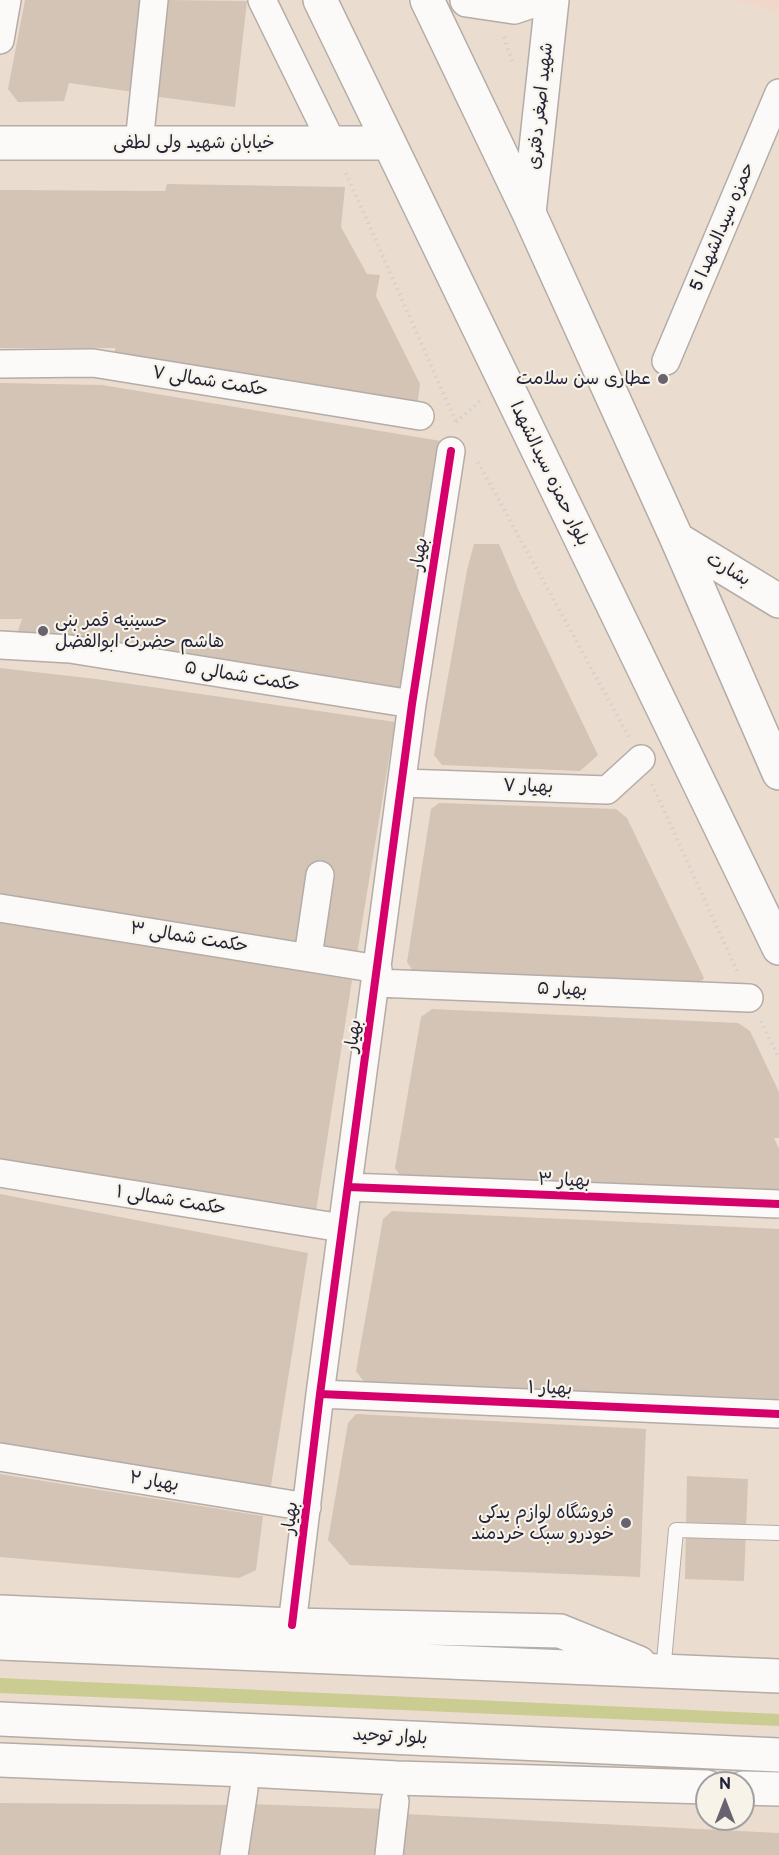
<!DOCTYPE html>
<html>
<head>
<meta charset="utf-8">
<style>
  body { margin:0 }
  #map { position:relative; width:779px; height:1855px; overflow:hidden; background:#eaddcf; font-family:"Balsamiq Sans",sans-serif }
  canvas { display:block }
  .north { position:absolute; left:695px; top:1771px; width:60px; height:60px; box-sizing:border-box; background:#f7f3e8; border:2px solid #a29fa3; border-radius:50%; rotate:0deg; font-size:16px; font-weight:700; line-height:24px; text-align:center; color:#22223b }
  .north::after { content:''; display:block; margin:auto; width:21px; height:27px; background:#68636f; clip-path:polygon(50% 0,100% 100%,50% 72%,0 100%) }
</style>
</head>
<body>
<div id="map">
<canvas width="779" height="1855"></canvas>
<div class="north">N</div>
</div>
<script>
const context = document.querySelector('canvas').getContext('2d');
context.lineJoin = 'round';
function fill(path, color) { context.fillStyle = color; context.fill(path, 'evenodd'); }
function stroke(path, color, width, dash) { context.strokeStyle = color; context.lineWidth = width; context.lineCap = dash ? 'butt' : 'round'; context.setLineDash(dash || []); context.stroke(path); }
function drawText(font, color, halo, rows, align = 'center') {
  context.font = font + ' "Balsamiq Sans","Playpen Sans Arabic",sans-serif'; context.lineWidth = 4.5; context.setLineDash([]); context.textBaseline = 'middle'; context.strokeStyle = halo; context.fillStyle = color; for (const [text, x, y, turn = 0] of rows) {
    context.save(); context.translate(x, y); context.rotate((+turn || 0) * Math.PI / 180); context.textAlign = isNaN(turn) ? turn : align; if (halo) context.strokeText(text, 0, 0); context.fillText(text, 0, 0); context.restore();
  }
}
const built = new Path2D(`
  M736,0h43v12z`);
const green = new Path2D(`
  M0,1678l779,36v12l-779,-33z`);
const building = new Path2D(`
  M25,0h120l-11,92 -65,-9 -5,18 -46,1 -10,-13z
  M164,0l83,1 -12,106 -83,-11z
  M167,184l178,3 -4,40 26,47 13,1 -4,21 44,88 -3,22 -306,-48 5,-10h-116v-158l165,1z
  M0,383l102,2 339,56 -41,255 -383,-62 5,-15h-22z
  M474,544h25l19,45 80,166 -18,16 -138,-6 -8,-10 33,-185z
  M0,668l96,11 299,43 -38,232 -357,-57z
  M439,803l177,6 11,9 77,160 -6,8 -285,-15 -6,-9 24,-153z
  M0,921l352,59 -36,231 -316,-52z
  M432,1009l306,14 12,8 29,61v46h-5l5,11v46l-377,-16 -7,-11 26,-151z
  M0,1194l308,59 -38,239 -270,-44z
  M392,1211l387,18v170l-414,-16 -9,-12 27,-152z
  M356,1414l290,15 -6,148 -290,-12 -22,-25 20,-117z
  M0,1474l263,42 -7,54 -17,8 -239,-21z
  M687,1476l61,3 -4,102 -59,-2z
  M0,1803l234,2 -6,50h-228z
  M251,1804l133,5 -5,46h-133z
  M406,1814l373,19v22h-378z`);
const path = new Path2D(`
  M504,37l9,27
  M346,173l111,251
  M456,422l24,-21
  M478,462l151,275
  M652,784l85,187
  M761,1021l18,37`);
const lane = new Path2D(`
  M663,1672l13,-142 103,3`);
const street = new Path2D(`
  M262,0l70,143
  M0,40l7,-40
  M139,143l15,-143
  M666,361l113,-268
  M0,364l93,-1 327,53
  M0,645l70,4 342,55
  M402,783l205,7 34,-31
  M0,908l378,61
  M308,957l12,-82
  M376,983l373,15
  M0,1173l342,55
  M348,1187l431,17
  M320,1394l459,20
  M0,1457l307,50
  M292,1625l28,-231 92,-690 39,-253
  M234,1855l10,-66
  M389,1855l6,-54`);
const secondary = new Path2D(`
  M320,0l459,948
  M427,0l102,213 148,326 102,234
  M467,0l47,7 21,-7
  M0,143h388
  M529,213l23,-213
  M677,539l102,62
  M0,1612l292,13 268,6 79,32
  M0,1643l779,33
  M0,1719l779,36
  M0,1760l247,10 150,8 310,9
  M743,1788l36,1`);
const cycleway = new Path2D(`
  M348,1187l431,17
  M320,1394l459,20
  M292,1625l28,-231 92,-690 39,-253`);
const markers = [
  [663,379,6,"#68636f"],
  [43,631,6,"#68636f"],
  [626,1523,6,"#68636f"]
];
const streetNames = [
  ["شهید اصغر دفتری",541,106,-84],
  ["خیابان شهید ولی لطفی",194,143],
  ["حمزه سیدالشهدا 5",723,227,-67],
  ["حکمت شمالی ۷",210,382,9],
  ["بلوار حمزه سیدالشهدا",549,474,64],
  ["بهیار",420,554,-81],
  ["بشارت",728,570,31],
  ["حکمت شمالی ۵",242,677,9],
  ["بهیار ۷",528,787,2],
  ["حکمت شمالی ۳",189,938,9],
  ["بهیار ۵",562,990,2],
  ["بهیار",354,1036,-82],
  ["بهیار ۳",564,1181,2],
  ["حکمت شمالی ۱",171,1201,9],
  ["بهیار ۱",550,1389,2],
  ["بهیار ۲",154,1482,9],
  ["بهیار",291,1518,-83],
  ["بلوار توحید",390,1737,3]
];
const poiNames = [
  ["عطاری سن سلامت",651,379],
  ["حسینیه قمر بنی",55,621,"left"],
  ["هاشم حضرت ابوالفضل",55,642,"left"],
  ["فروشگاه لوازم یدکی",614,1513],
  ["خودرو سبک خردمند",614,1534]
];
fill(built, '#f1d6ca');
fill(green, '#cacc92');
fill(building, '#d3c4b5');
stroke(lane, '#b4aca6', 16);
stroke(street, '#b4aca6', 30);
stroke(secondary, '#b4aca6', 36);
stroke(path, '#d3d0ce', 4, [1.5, 4.5]);
stroke(lane, '#fcfaf8', 14);
stroke(street, '#fcfaf8', 27);
stroke(secondary, '#fcfaf8', 33);
stroke(cycleway, '#d6006c', 8);
for (const [x, y, r, color] of markers) { const dot = new Path2D(); dot.arc(x, y, r, 0, 2 * Math.PI); context.fillStyle = color; context.fill(dot); stroke(dot, '#f7f3e8', 2); }
drawText('18px', '#22223b', '#f7f3e8', streetNames);
drawText('18px', '#22223b', '#f7f3e8', poiNames, 'right');
</script>
</body>
</html>
